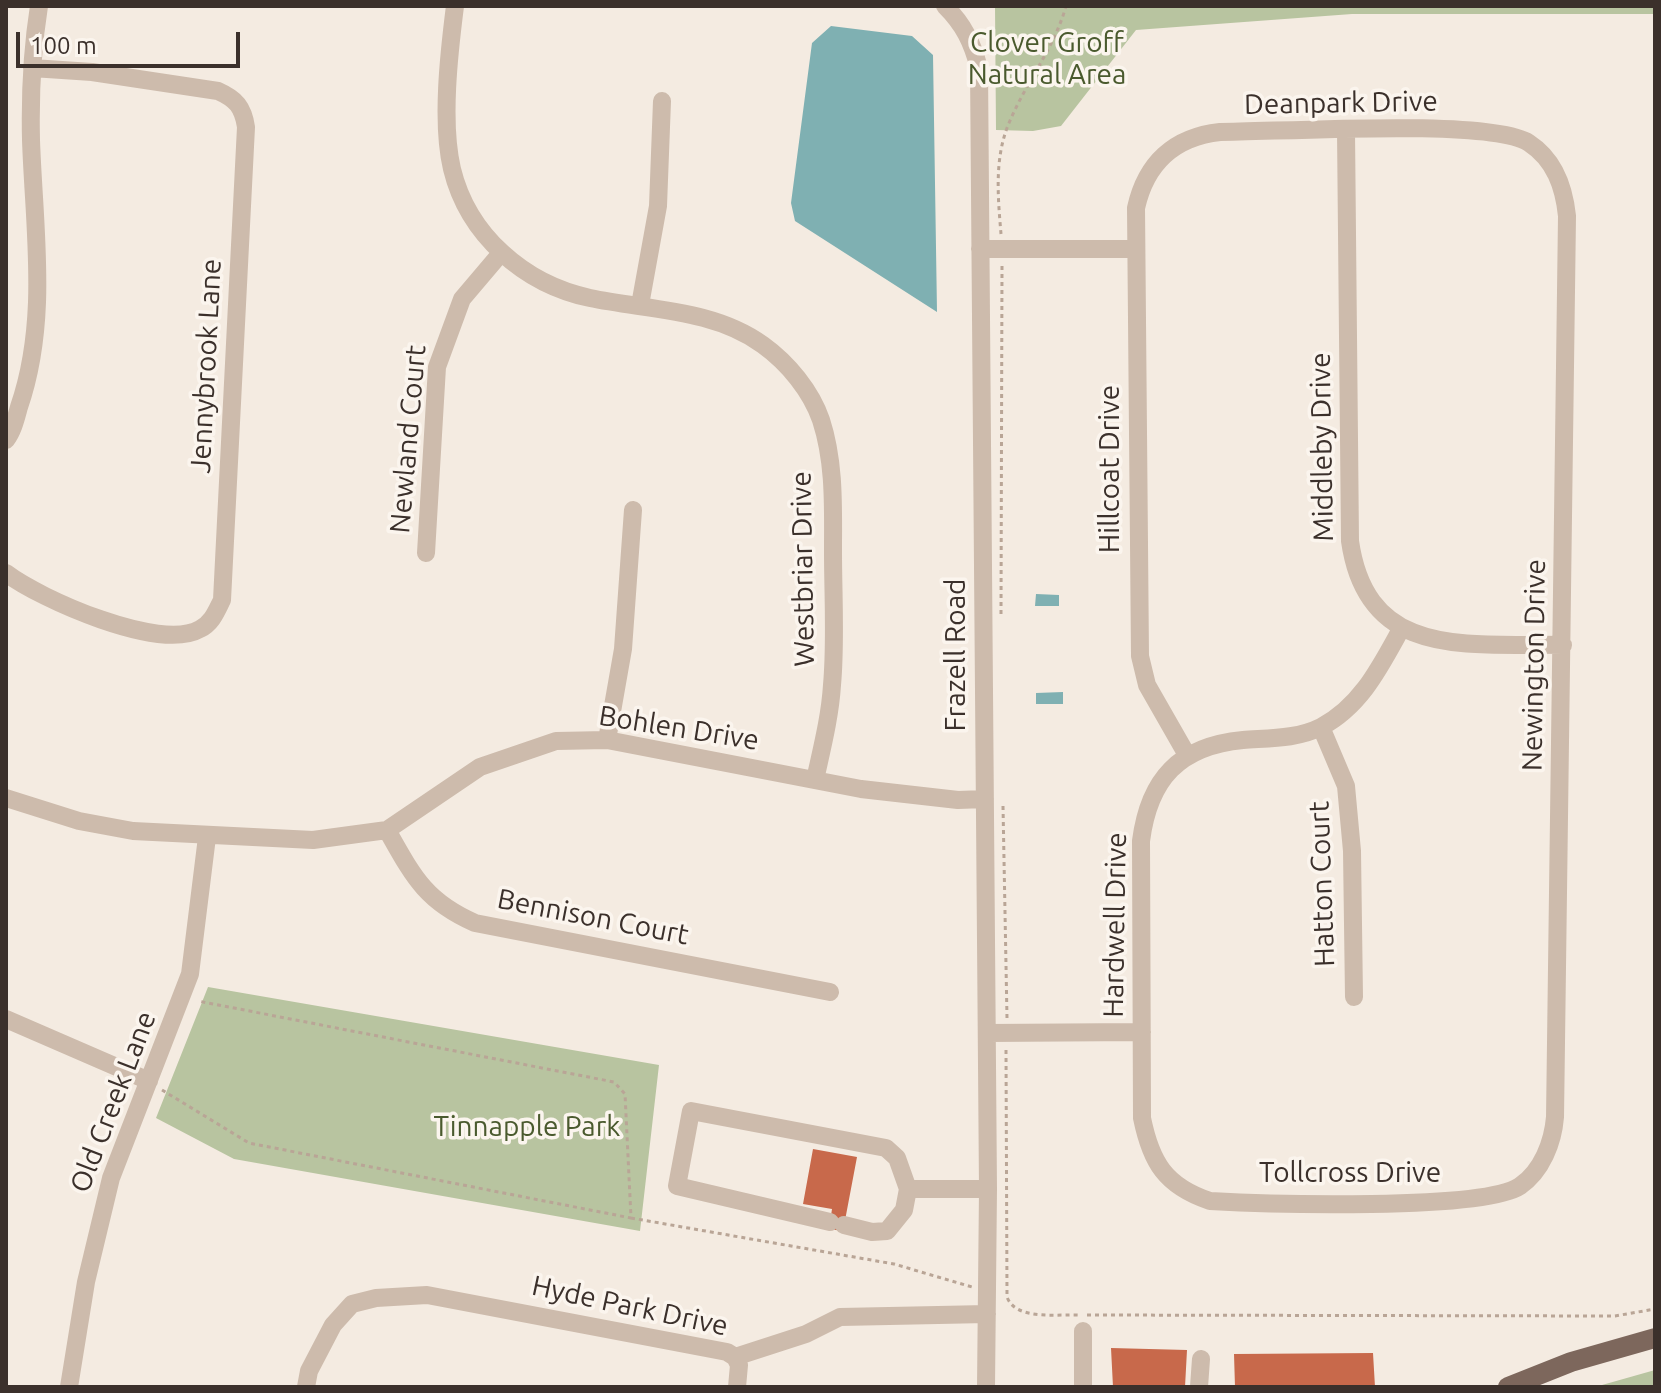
<!DOCTYPE html>
<html>
<head>
<meta charset="utf-8">
<style>
  body { margin:0 }
  #map { position:relative; width:1661px; height:1393px; overflow:hidden; background:#f4ebe1; font-family:Ubuntu,sans-serif }
  canvas { display:block }
  .frame { position:absolute; inset:0; border:8px solid #3b302b; pointer-events:none }
  .scale { position:absolute; left:16px; top:32px; width:224px; height:36px; box-sizing:border-box; border:4px solid #3b302b; border-top:0; padding-left:10px; font-size:24px; line-height:28px; white-space:nowrap; color:#3b302b; -webkit-text-stroke:6px #fbf5ee; paint-order:stroke }
</style>
</head>
<body>
<div id="map">
<canvas width="1661" height="1393"></canvas>
<div class="frame"></div>
<div class="scale">100 m</div>
</div>
<script>
const context = document.querySelector('canvas').getContext('2d');
context.lineJoin = 'round';
function fill(path, color) { context.fillStyle = color; context.fill(path, 'evenodd'); }
function stroke(path, color, width, dash) { context.strokeStyle = color; context.lineWidth = width; context.lineCap = dash ? 'butt' : 'round'; context.setLineDash(dash || []); context.stroke(path); }
function drawText(font, color, halo, rows, align = 'center') {
  context.font = font + ' Ubuntu,sans-serif'; context.lineWidth = 7; context.setLineDash([]); context.textBaseline = 'middle'; context.strokeStyle = halo; context.fillStyle = color; for (const [text, x, y, turn = 0] of rows) {
    context.save(); context.translate(x, y); context.rotate((+turn || 0) * Math.PI / 180); context.textAlign = isNaN(turn) ? turn : align; if (halo) context.strokeText(text, 0, 0); context.fillText(text, 0, 0); context.restore();
  }
}
const green = new Path2D(`
  M995,6h660v8h-303l-216,16 -75,96 -28,5 -37,-1z
  M208,987l451,78 -19,166 -406,-72 -78,-41z
  M1655,1370v17h-60z`);
const water = new Path2D(`
  M831,26l81,10 21,19 4,257 -142,-91 -4,-18 21,-160z
  M1036,594l23,1v11h-24z
  M1063,692v12h-27v-11z`);
const building = new Path2D(`
  M813,1149l44,8 -14,74 -14,-2 3,-20 -29,-5z
  M1111,1348l76,2 -2,37h-72z
  M1373,1353l2,34h-140l-1,-33z`);
const path = new Path2D(`
  M1001,234c-3,-36 -7,-76 8,-111 17,-41 45,-74 57,-117
  M1001,614l1,-348
  M1003,806l4,212
  M1006,1050l1,247c9,24 51,17 73,18
  M162,1090l87,53 382,75 -6,-124 -11,-12 -416,-81
  M631,1218l263,46 78,23
  M1087,1315l528,1 40,-7`);
const minor = new Path2D(`
  M455,6c-6,47 -14,117 -3,163 16,66 72,115 138,129 57,12 124,11 173,47 25,18 48,46 58,75 14,43 12,88 12,132 0,44 3,89 -1,133 -2,32 -10,63 -17,95
  M945,6c19,19 27,36 34,62l9,1121 -2,198
  M1346,131l4,410c17,120 119,102 213,104
  M980,249h156
  M640,305l18,-99 4,-105
  M6,440c7,-9 10,-22 13,-33 30,-87 15,-178 12,-267 -1,-45 1,-90 8,-134
  M426,553l11,-186 25,-68 39,-46
  M6,573c34,26 154,79 194,56 12,-6 16,-17 22,-29l24,-473c-3,-20 -10,-28 -28,-36l-126,-19 -60,-4
  M1321,727l25,59 6,65 2,146
  M607,740l16,-91 10,-139
  M1187,755l-40,-70 -7,-29 -4,-448c10,-45 38,-71 84,-76 58,0 270,-14 309,11 26,17 35,44 38,73l-12,901c-2,25 -13,54 -35,69 -37,25 -256,18 -310,15 -45,-15 -59,-39 -68,-83l-1,-277c8,-62 38,-95 102,-101 26,-2 54,-1 78,-13 40,-21 59,-60 80,-98
  M6,798l73,23 54,10 180,9 74,-10 93,-63 76,-26 51,-1 254,49 97,11 27,-1
  M387,830c26,46 38,71 88,93l355,69
  M6,1019l143,62
  M987,1033l155,-1
  M830,1222l-153,-36 14,-75 195,37 11,10 11,31h80
  M844,1225l28,7 15,-1 17,-21 4,-21
  M735,1357l4,8 -2,22
  M69,1387l17,-105 25,-104 79,-204 17,-137
  M306,1387l3,-16 24,-46 19,-21 24,-6 51,-3 300,57 8,5 71,-23 34,-17 147,-3
  M1083,1387v-56
  M1199,1387l2,-28`);
const major = new Path2D(`
  M1508,1387l63,-25 84,-24`);
const parkNames = [
  ["Clover Groff",1047,43],
  ["Natural Area",1047,75],
  ["Tinnapple Park",527,1127]
];
const streetNames = [
  ["Deanpark Drive",1341,103,-1],
  ["Jennybrook Lane",206,366,-87],
  ["Newland Court",408,439,-85],
  ["Middleby Drive",1322,447,-91],
  ["Hillcoat Drive",1110,469,-90],
  ["Westbriar Drive",803,569,-91],
  ["Frazell Road",956,655,-90],
  ["Newington Drive",1534,665,-89],
  ["Bohlen Drive",679,728,9],
  ["Hatton Court",1322,884,-92],
  ["Bennison Court",593,917,11],
  ["Hardwell Drive",1115,925,-89],
  ["Old Creek Lane",113,1102,-69],
  ["Tollcross Drive",1350,1173],
  ["Hyde Park Drive",630,1306,12]
];
fill(green, '#b8c4a0');
fill(water, '#7fb0b2');
fill(building, '#c8694b');
stroke(path, '#b9a596', 3, [4, 4]);
stroke(minor, '#cdbbac', 18);
stroke(major, '#7d675c', 20);
drawText('28px', '#4a5a2e', '#fbf5ee', parkNames);
drawText('28px', '#3b302b', '#fbf5ee', streetNames);
</script>
</body>
</html>
